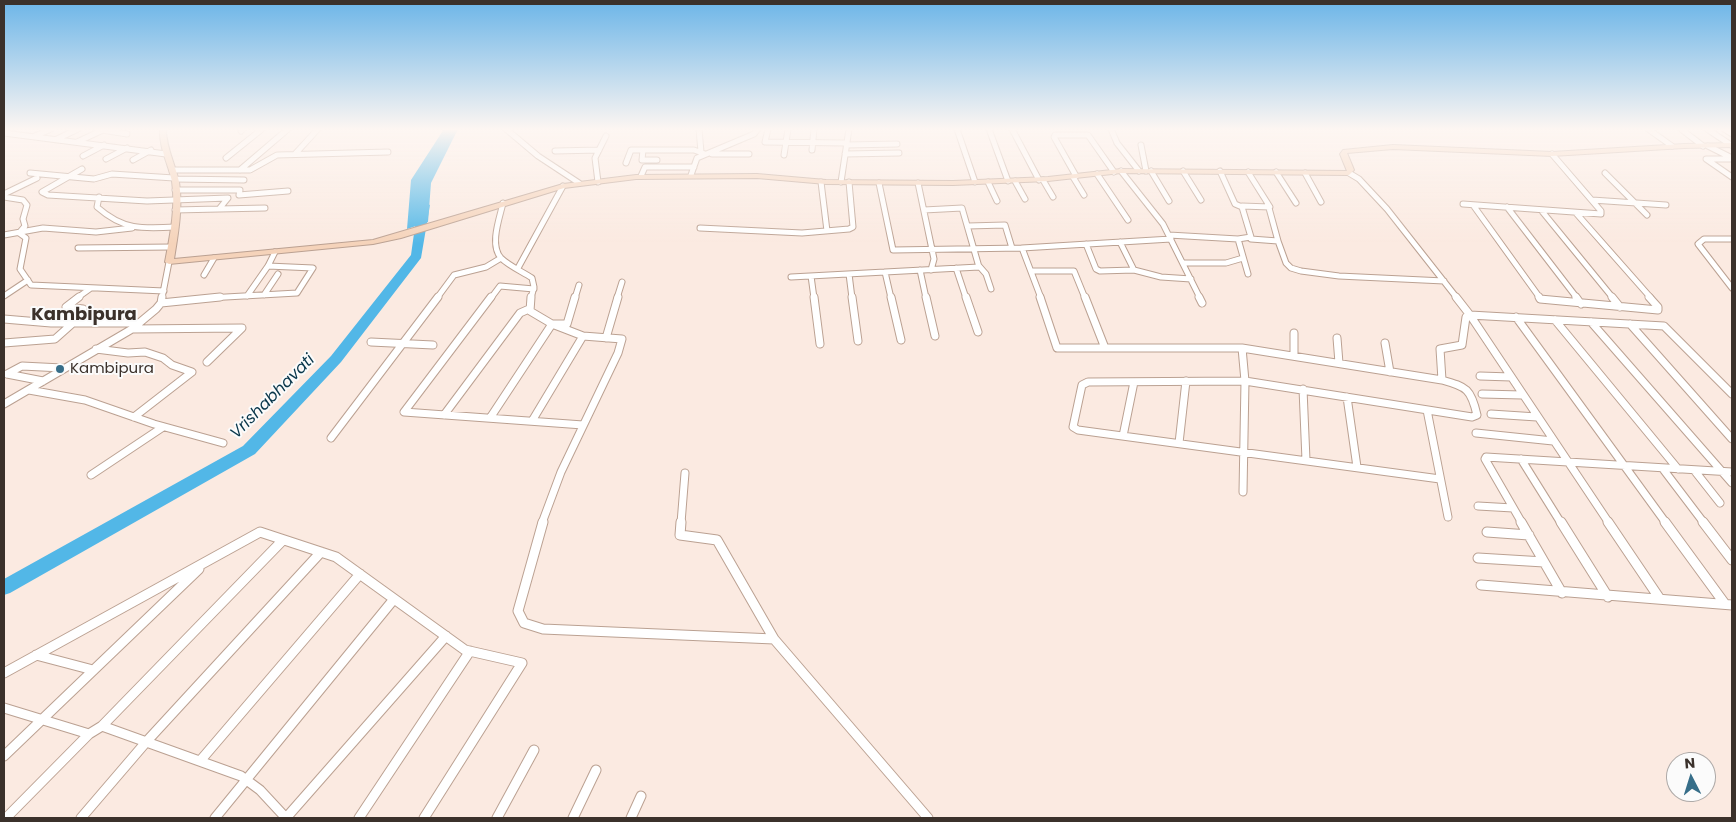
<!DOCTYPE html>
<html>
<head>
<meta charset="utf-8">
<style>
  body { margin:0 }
  #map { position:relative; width:1736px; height:822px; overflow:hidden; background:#fbeae1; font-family:Poppins,sans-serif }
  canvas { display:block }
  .frame { position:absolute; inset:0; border:5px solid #3b312b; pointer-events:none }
  .north { position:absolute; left:1666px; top:752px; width:50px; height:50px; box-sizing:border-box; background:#fbfbfb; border:1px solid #aeaaa8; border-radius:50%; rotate:355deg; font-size:14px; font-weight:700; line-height:20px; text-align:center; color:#3b312b }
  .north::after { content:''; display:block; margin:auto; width:18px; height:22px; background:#376e89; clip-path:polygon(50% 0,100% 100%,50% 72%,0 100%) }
</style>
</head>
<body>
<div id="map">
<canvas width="1736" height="822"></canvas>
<div class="frame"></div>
<div class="north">N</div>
</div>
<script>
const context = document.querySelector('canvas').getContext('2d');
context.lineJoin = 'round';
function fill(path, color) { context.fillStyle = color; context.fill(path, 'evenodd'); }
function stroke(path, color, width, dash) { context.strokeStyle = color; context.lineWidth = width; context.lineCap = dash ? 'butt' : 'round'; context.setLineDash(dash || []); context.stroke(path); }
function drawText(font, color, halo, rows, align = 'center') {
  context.font = font + ' Poppins,sans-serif'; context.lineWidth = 4; context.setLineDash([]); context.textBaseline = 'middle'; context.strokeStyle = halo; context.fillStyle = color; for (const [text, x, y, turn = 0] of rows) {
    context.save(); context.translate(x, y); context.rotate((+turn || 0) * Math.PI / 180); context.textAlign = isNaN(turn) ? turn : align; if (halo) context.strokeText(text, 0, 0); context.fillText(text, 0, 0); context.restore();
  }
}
const water = new Path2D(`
  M444,129h14l-27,54 -3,39 -21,7 4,-49z`);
const river = new Path2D(`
  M424,202l6,3 -9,53 -80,104 -86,92 -245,139 -6,2v-16l239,-133 88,-90 80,-101 7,-50z`);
const streetFar2 = new Path2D(`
  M506,129l32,27 41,27
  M699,129l2,23
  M768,129l-3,13 81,1
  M957,129l18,53
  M989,129l19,52
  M1012,129l27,51
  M1111,129l6,14 22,28
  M1648,129l24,17
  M1681,129l22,17
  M1707,129l24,16
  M1724,129l8,5
  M102,130l25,4
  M241,131l2,-2
  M4,133l162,21
  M35,136l16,-7
  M57,139l21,-10
  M77,142l28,-13
  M846,145l51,-1
  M1141,145l5,26
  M1708,146l22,11
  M643,150l-1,10h15
  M812,150l2,-21
  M555,151l44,-1
  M295,154l23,-25
  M712,154h37
  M845,154l54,-1
  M784,155l4,-26
  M83,156l21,-11
  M226,158l36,-29
  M106,159l21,-11
  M1732,159h-26l26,18
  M133,160l18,-10
  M626,163l5,-13h63l11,4
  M82,169l-40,23 6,3 99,6 81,-3 -9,11 -44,1
  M172,170h78l27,-15 111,-3
  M240,170l48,-41
  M1121,171l42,53 37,74
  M1151,171l18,30
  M1183,171l18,29
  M1220,171l15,33 7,3 9,30 -13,2 10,35
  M1276,172l20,31
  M30,173l64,6 18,-5 62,4
  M1305,173l16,29
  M1349,173l10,6 28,30 70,89
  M1605,173l42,42
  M1097,174l31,46
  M691,175l6,-17 57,-24 4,-5
  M641,176l4,-9h49
  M1076,176l-22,-39 1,-2h33l26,37
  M1073,177l11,18
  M175,179l69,1
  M1043,180l10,17
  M1015,181l10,18
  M598,182l-3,-24 11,-22
  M821,182l6,49
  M841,182l8,-53
  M988,182l9,19
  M879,183l14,67 129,-2 19,50
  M918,183l16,76 -3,11
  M175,190h65l-1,5 49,-4
  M4,194l33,-16
  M4,197l19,3 4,5 -4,14 2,7 -6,7 7,5 -6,31 11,16 133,6
  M99,197l-2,10c26,23 45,22 78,20
  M1592,200l74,5
  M503,203c-3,14 -14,42 -2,55 8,8 22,14 31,20l2,9 -3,11
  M1463,204l138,10v-3l-49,-57
  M1473,205l67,93
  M1242,206l28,1 -22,-35
  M1507,207l70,91
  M219,209l46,-1
  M1541,210l72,88
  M1576,213l75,85
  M968,226l37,-1 7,23
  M700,228l102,5 47,-4 4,-2 -4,-45
  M4,235l39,-7 53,4 36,-4
  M1169,235l69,4
  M1251,239l27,2 -9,-33
  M1732,239h-28l-6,5 34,44
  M1278,241l8,22 5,5 10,3 38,5 105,5
  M1120,242l14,28
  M1086,244l10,25 4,2 34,-1 27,7 30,2
  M78,248l93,-1
  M1022,248l149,-9
  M1184,263h42l17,-5
  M979,266l7,8 5,15
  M518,268l45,-82
  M956,268l10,30
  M920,270l6,28
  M1032,271h42l11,27
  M885,272l6,26
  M849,274l3,24
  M204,275l10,-17
  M811,276l3,22
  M791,277l188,-10 -17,-59 -38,2
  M264,295l14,-21
  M4,296l24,-16
  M247,296l21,-30 7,-14
  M77,298l14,-10
  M162,298l7,-36
  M208,298l89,-5 16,-25 -45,-2
  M437,298l17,-23 32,-8 15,-9
  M491,298l9,-12 34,3
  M575,298l4,-13
  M617,298l5,-16`);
const streetFar1 = new Path2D(`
  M79,297l-13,10 17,2
  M491,297l-87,115 179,13
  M531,297l-1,14 22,13 31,12 39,3 -4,14 -57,119 -19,51
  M814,297l6,47
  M852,297l6,44
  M891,297l10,43
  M926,297l9,39
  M966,297l12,35
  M1040,297l17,51h185
  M1085,297l20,51
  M1199,297l3,6
  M1456,297l14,18 139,208
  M1539,297l1,2 118,11v-3l-9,-10
  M1576,297l5,7
  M1612,297l8,10
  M161,303l59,-6
  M1470,315l194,11 68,68
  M1516,317l150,206
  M4,319l47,4h87
  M1555,320l123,149
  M1591,322l141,161
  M1630,324l102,115
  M132,329l110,-1 -35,34
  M1294,333v23
  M606,338l12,-41
  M1337,338l2,25
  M371,342l62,3
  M4,343l51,-4 18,-16
  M1385,343l5,29
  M96,349l32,4 17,-1 18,6 9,7 20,7 -58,45
  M7,374l15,-8 40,2
  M7,374l36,7
  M1480,376l31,1
  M1303,389l3,71
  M29,390l56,10 69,24 69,19
  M1482,394l40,1
  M1347,397l10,70
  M4,404l128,-75 24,-20 5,-6 1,-6
  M1427,410l21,107
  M1491,414l46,3
  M444,415l76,-102 9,-4
  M490,418l62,-94h15l8,-27
  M532,421l51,-85
  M1476,433l77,8
  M1123,436l11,-54
  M331,438l107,-141
  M1179,443l7,-62
  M1521,459l40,64
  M1663,469l41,54
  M1694,470l26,33
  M91,475l72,-48
  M1440,479l-362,-49 -5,-3 9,-42 6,-3 157,-1 227,36 5,-2c-6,-26 -10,-28 -35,-35
  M1243,492l2,-111 -3,-33 200,32 -2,-31 22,-4 4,-28 4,-2
  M1478,506l35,2
  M681,523l4,-50
  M1522,523l-37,-64 1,-2 246,15`);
const street = new Path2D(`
  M543,522l-25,89 6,12 19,6 231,10 154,179
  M681,522l-1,13 37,5 57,99
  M1521,522l41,71
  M1561,522l47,75
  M1608,522l52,77
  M1665,522l60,82
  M1703,522l29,38
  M1487,532l42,3
  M1478,558l66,4
  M1481,585l251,20
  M36,655l57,15
  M4,673l256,-141 76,25 129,93 57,13 -98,155
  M4,708l85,26
  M102,726l181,-186
  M4,756l195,-187
  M200,761l160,-187
  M6,818l83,-84 13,-8 139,50 19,14 26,28
  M81,818l66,-77 174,-189
  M215,818l179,-219
  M286,818l160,-182
  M359,818l111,-167
  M497,818l37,-68
  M573,818l23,-48
  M631,818l10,-22`);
const secondary = new Path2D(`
  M160,129h6c0,19 9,34 13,53 4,25 -1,52 -5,77l199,-19 190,-56 73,-9 121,-1 69,6 127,1 95,-4 73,-8 226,2 -7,-17 3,-4 50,-5 159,7 132,-8 48,-1v4l-48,1 -132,8 -159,-7 -46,4 7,17 -5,5 -228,-2 -73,8 -95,4 -127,-1 -69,-6 -121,1 -72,9 -163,50 -28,6 -204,20 -4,-2c5,-26 11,-54 7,-81 -4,-18 -13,-33 -12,-52z`);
const markers = [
  [60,369,5,"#376e89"]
];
const poiNames = [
  ["Kambipura",70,369]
];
const waterNames = [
  ["Vrishabhavati",273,397,-45]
];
const quarterNames = [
  ["Kambipura",84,315]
];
fill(water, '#52b7e7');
fill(river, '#52b7e7');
stroke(streetFar2, '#bba192', 7);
stroke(streetFar1, '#bba192', 9);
stroke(street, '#bba192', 11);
stroke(secondary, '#bba192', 2);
stroke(streetFar2, '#fff', 5);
stroke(streetFar1, '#fff', 7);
stroke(street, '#fff', 9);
fill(secondary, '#f5d3ba');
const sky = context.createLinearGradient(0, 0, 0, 244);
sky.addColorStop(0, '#6cb5e8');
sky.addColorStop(0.53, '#fdf6f2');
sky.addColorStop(1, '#fdf6f200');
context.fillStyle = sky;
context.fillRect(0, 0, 1736, 244);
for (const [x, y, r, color] of markers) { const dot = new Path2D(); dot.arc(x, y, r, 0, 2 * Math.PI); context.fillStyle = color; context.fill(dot); stroke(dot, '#fbfbfb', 2); }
drawText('15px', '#3b312b', '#fbfbfb', poiNames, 'left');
drawText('italic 16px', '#09364a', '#fbfbfb', waterNames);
drawText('bold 18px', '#3b312b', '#fbfbfb', quarterNames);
</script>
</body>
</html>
